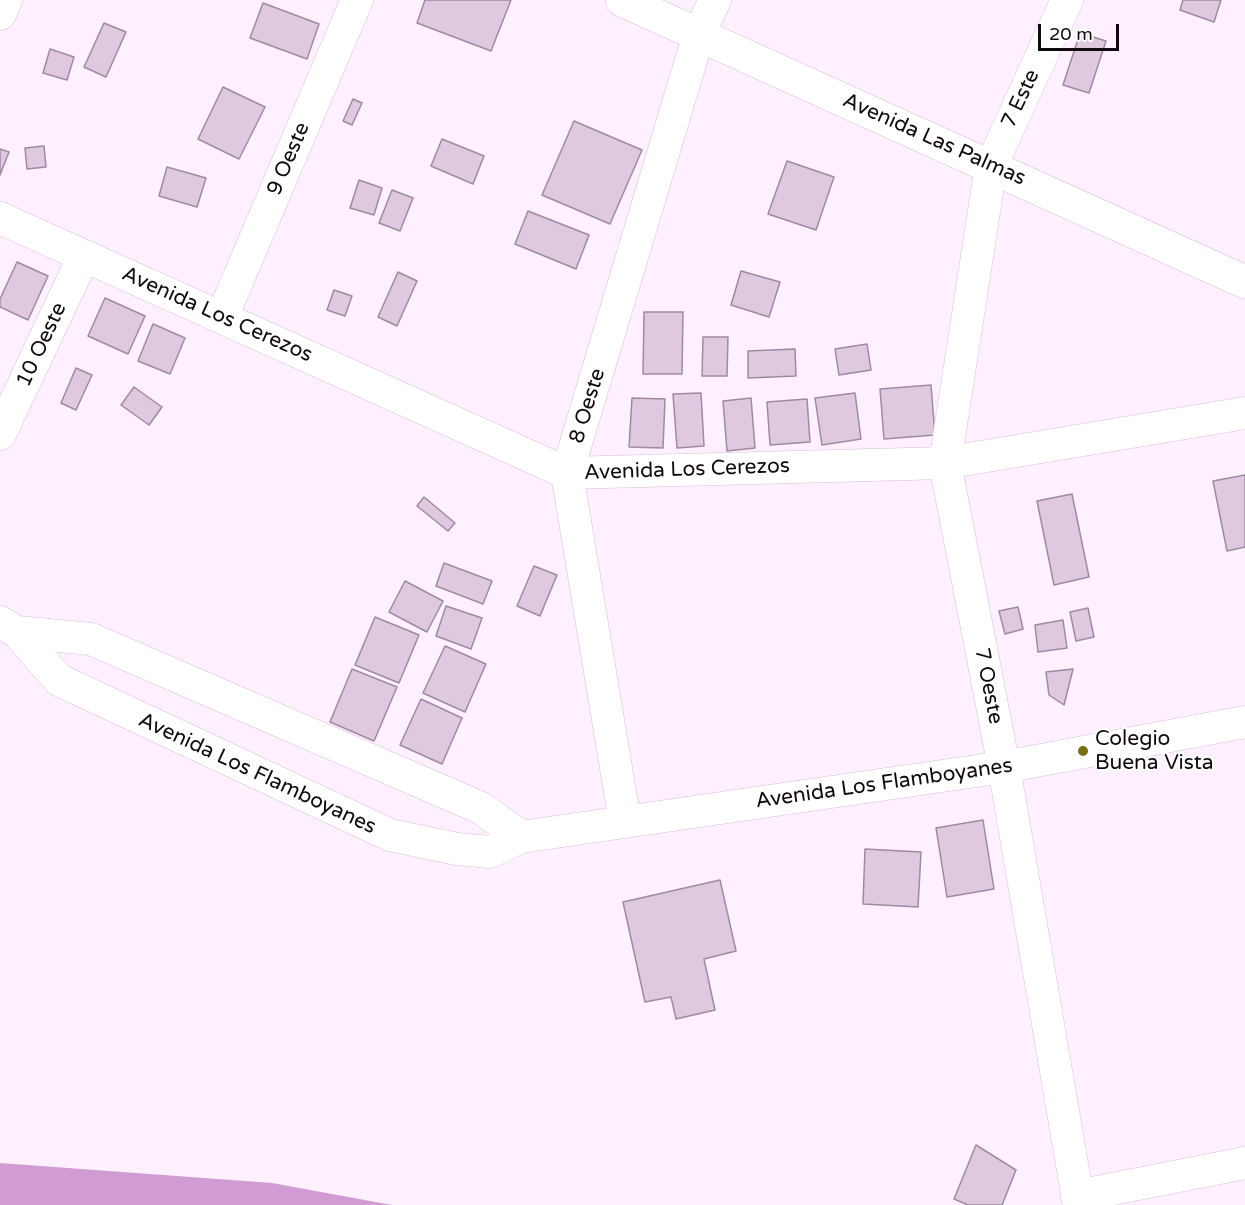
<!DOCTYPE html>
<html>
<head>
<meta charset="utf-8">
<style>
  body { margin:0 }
  #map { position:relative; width:1245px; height:1205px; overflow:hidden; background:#fef0fe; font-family:"Varela Round",sans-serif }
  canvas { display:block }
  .scale { position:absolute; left:1038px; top:24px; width:81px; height:27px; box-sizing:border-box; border:3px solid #100910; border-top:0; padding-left:8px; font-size:18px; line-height:21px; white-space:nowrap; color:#100910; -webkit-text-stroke:4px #fff; paint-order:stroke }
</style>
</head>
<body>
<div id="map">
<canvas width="1245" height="1205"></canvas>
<div class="scale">20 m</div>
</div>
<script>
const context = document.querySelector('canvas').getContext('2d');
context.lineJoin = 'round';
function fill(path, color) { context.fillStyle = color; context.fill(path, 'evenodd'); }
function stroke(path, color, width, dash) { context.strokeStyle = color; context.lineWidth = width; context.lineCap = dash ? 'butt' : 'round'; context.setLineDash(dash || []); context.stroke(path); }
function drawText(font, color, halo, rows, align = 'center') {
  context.font = font + ' "Varela Round",sans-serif'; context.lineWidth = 4.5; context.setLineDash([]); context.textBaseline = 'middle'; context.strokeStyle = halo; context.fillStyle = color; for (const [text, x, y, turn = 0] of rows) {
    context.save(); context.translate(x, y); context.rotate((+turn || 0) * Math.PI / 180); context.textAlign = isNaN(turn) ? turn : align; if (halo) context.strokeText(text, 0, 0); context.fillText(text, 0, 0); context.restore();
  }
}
const water = new Path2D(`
  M0,1163l272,20 120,22h-392z`);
const building = new Path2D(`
  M425,0h86l-20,51 -74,-28z
  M1183,0h38l-7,22 -34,-12z
  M263,3l56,21 -12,35 -57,-21z
  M104,23l22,9 -20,45 -22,-10z
  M1080,33l26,8 -17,52 -26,-8z
  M50,49l24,8 -7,23 -24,-7z
  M223,87l42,20 -26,52 -41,-20z
  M353,99l9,4 -10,22 -9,-4z
  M574,121l68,29 -32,74 -68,-29z
  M442,139l42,17 -11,28 -42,-18z
  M44,146l2,21 -19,2 -2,-21z
  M0,149l9,3 -9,23z
  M787,161l47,16 -18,53 -48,-16z
  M167,167l39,11 -9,29 -38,-11z
  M359,180l23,8 -8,27 -24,-7z
  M392,190l21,8 -13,33 -21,-8z
  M528,211l61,24 -13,34 -61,-25z
  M17,262l31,14 -20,44 -28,-13v-8z
  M741,271l39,11 -11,35 -38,-12z
  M398,272l19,9 -20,45 -19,-9z
  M334,290l18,6 -7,20 -18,-6z
  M105,298l40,18 -17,38 -40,-18z
  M644,312h39l-1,62h-39z
  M153,324l32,14 -15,36 -32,-13z
  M703,337h25l-1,39h-25z
  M867,344l4,26 -32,5 -4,-26z
  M795,349l1,27 -48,2v-27z
  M76,368l16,7 -16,35 -15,-7z
  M931,385l4,50 -51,4 -4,-50z
  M134,387l28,20 -13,18 -28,-20z
  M701,393l3,53 -27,2 -4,-54z
  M855,393l6,46 -39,6 -7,-47z
  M632,398l33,1 -2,49 -34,-1z
  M751,398l4,50 -28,3 -4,-50z
  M807,399l3,43 -40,3 -3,-43z
  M1245,475v72l-18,4 -14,-70z
  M1072,494l17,83 -35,8 -17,-84z
  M424,497l31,26 -7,8 -31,-25z
  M444,563l48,18 -9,23 -47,-18z
  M534,566l23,9 -17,41 -23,-10z
  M405,581l38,20 -16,31 -38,-20z
  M446,606l36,12 -11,31 -35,-13z
  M1018,607l5,22 -18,5 -6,-23z
  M1088,608l6,29 -18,4 -6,-29z
  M375,617l44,18 -20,48 -44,-18z
  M1063,620l4,28 -29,4 -3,-27z
  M445,646l41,18 -21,48 -42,-19z
  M352,669l45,18 -23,54 -44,-19z
  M1073,669l-9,36 -15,-10 -3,-23z
  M421,699l41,19 -20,46 -42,-19z
  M983,820l11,69 -47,8 -11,-69z
  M865,849l56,3 -3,55 -55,-3z
  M720,880l16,71 -32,8 11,51 -39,9 -5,-22 -26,5 -22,-100z
  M976,1145l40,25 -14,35h-34l-14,-6z`);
const minor = new Path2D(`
  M1067,0l-76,166 -46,297 59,304 75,438
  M0,14l6,-14
  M0,218l567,255 378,-10 300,-50
  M222,317l135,-317
  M0,434l84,-178
  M0,622l17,10 42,48 331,155 67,14 33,3 31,-15 483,-70 241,-45
  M17,632l74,7 390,169 40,29
  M625,822l-58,-349 132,-439 16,-34
  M1077,1196l168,-33`);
const tertiary = new Path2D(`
  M622,0l623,282`);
const markers = [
  [1083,751,6,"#797113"]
];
const streetNames = [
  ["7 Este",1021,99,-65],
  ["Avenida Las Palmas",934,140,24],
  ["9 Oeste",289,159,-67],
  ["Avenida Los Cerezos",217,315,24],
  ["10 Oeste",42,345,-65],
  ["8 Oeste",588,406,-73],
  ["Avenida Los Cerezos",687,470,-2],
  ["7 Oeste",988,686,79],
  ["Avenida Los Flamboyanes",257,774,25],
  ["Avenida Los Flamboyanes",884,784,-8]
];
const poiNames = [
  ["Colegio",1095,739],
  ["Buena Vista",1095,763]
];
fill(water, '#d19cd2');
fill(building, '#dfc9df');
stroke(building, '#9f8a9f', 1.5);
stroke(minor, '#d6c0d6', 33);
stroke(tertiary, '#d6c0d6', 34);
stroke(minor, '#fff', 32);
stroke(tertiary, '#fff', 33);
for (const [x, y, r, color] of markers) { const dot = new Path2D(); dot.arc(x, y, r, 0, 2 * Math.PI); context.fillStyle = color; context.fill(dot); stroke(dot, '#fff', 2); }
drawText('21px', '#100910', '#fff', streetNames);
drawText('21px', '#100910', '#fff', poiNames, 'left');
</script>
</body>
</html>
